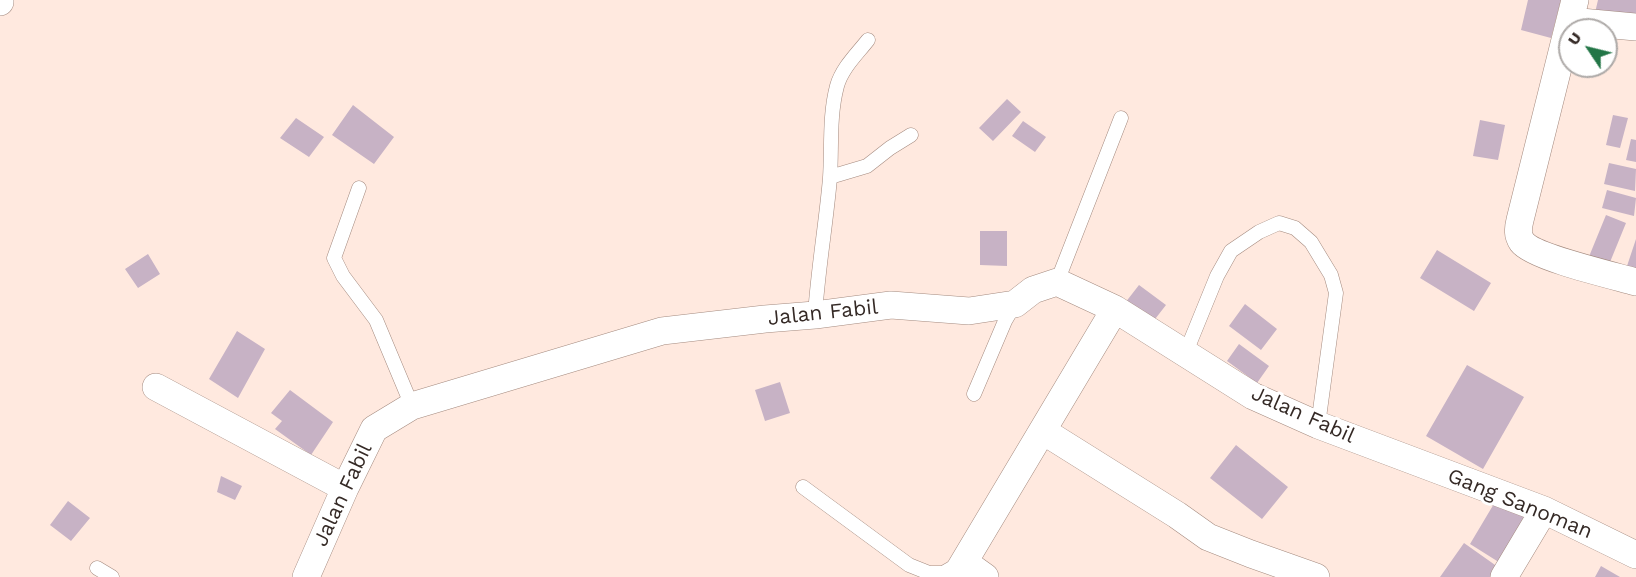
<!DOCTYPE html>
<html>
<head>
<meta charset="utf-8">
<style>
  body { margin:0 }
  #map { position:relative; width:1636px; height:577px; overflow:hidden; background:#ffe9df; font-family:"Work Sans",sans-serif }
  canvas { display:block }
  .north { position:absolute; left:1558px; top:18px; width:60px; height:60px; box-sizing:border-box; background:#fff; border:2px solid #aeaaa8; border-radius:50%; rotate:305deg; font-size:16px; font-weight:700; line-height:24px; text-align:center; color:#352a26 }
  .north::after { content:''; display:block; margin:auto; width:21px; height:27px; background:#237647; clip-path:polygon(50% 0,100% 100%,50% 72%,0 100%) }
</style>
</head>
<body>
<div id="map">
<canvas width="1636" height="577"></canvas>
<div class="north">U</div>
</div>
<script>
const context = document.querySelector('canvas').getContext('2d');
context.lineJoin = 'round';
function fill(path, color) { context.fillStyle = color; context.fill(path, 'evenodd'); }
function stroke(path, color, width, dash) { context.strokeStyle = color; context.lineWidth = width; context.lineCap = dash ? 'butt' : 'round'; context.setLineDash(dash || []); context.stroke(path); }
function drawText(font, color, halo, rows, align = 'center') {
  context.font = font + ' "Work Sans",sans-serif'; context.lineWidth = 6; context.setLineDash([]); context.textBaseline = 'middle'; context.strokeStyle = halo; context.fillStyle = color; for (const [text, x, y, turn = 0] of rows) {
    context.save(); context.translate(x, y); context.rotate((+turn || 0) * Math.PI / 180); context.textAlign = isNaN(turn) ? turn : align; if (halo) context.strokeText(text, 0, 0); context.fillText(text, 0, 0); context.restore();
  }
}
const building = new Path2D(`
  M1528,0h33l-10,38 -30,-8z
  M1598,0h38v22l-42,-5z
  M1007,99l14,13 -28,29 -14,-13z
  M353,105l41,32 -20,27 -42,-29z
  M1613,115l15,3 -8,30 -14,-3z
  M296,118l28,19 -15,20 -29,-19z
  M1480,120l25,5 -7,35 -25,-4z
  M1023,121l23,16 -11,15 -23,-16z
  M1631,139l5,1v22l-10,-2z
  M1609,163l27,6 -1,22 -31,-7z
  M1607,190l29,8 -2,18 -32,-8z
  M1606,215l20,8 -18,44 -20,-8z
  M980,231h27v35l-27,-1z
  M1636,239v37l-11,-4z
  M1437,250l54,33 -17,28 -54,-33z
  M148,254l12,20 -22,14 -13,-19z
  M1139,285l27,20 -14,18 -27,-20z
  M1245,304l32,25 -16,21 -32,-24z
  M237,331l28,18 -27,49 -29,-19z
  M1239,344l30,22 -12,17 -30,-22z
  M1467,365l57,32 -41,72 -57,-33z
  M780,382l10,31 -25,8 -10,-31z
  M290,390l43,32 -22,33 -36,-26 7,-8 -11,-8z
  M1236,445l52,42 -26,32 -52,-41z
  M221,476l21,10 -7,14 -18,-8z
  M1498,497l36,23 -29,46 -35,-22z
  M68,501l22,17 -19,23 -21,-16z
  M1464,543l41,29 -3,5h-62z
  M1601,566l19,11h-25z`);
const service = new Path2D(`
  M830,177l37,-11 23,-18 21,-13
  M359,188l-25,70 9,18 33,44 36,86
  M1057,282l64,-164
  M815,315c3,-46 11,-91 15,-137 2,-31 -1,-62 7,-92 5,-18 20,-32 31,-46
  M1186,352l31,-76 14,-25 28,-19 20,-9 16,5 16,14 20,33 5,18 -18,132
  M974,394l31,-73 10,-17
  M803,487l106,78 20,8h14l14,-8
  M97,568l15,9`);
const minor = new Path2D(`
  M1575,0l-55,220c-2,8 -3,15 2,22 11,15 93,34 114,40
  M0,2v-2
  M1570,21l66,6
  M156,387l189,101
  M1043,431l134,84 31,22 43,17 65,23
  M964,562l21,15
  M306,577l39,-89 29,-59 38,-23 250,-75 103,-12 50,-4 76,-10 78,6 46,-7 18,-14 24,-8 58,27 138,87 65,29 226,85 92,45
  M955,577l160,-268
  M1504,577l40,-67`);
const streetNames = [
  ["Jalan Fabil",823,313,-6],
  ["Jalan Fabil",1303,415,24],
  ["Jalan Fabil",343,495,-65],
  ["Gang Sanoman",1520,504,22]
];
fill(building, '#c7b2c5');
stroke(service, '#a48a7f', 15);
stroke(minor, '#a48a7f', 28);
stroke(service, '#fff', 14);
stroke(minor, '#fff', 27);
drawText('21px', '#352a26', '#fff', streetNames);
</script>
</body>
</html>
